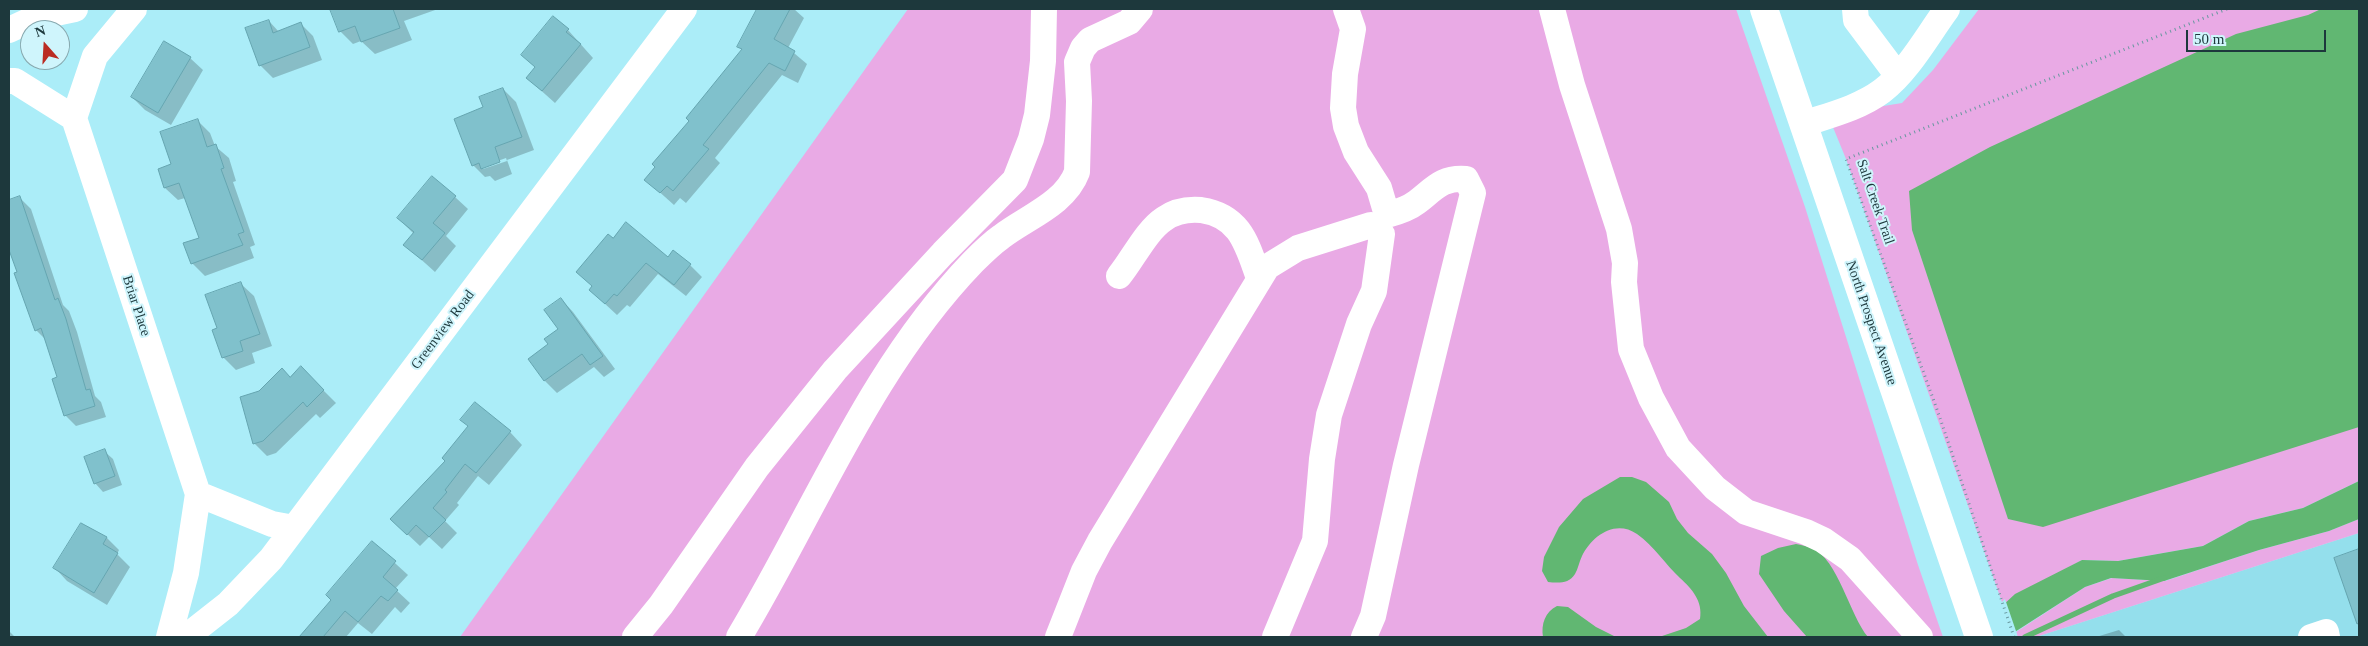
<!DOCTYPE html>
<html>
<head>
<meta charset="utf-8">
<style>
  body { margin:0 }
  #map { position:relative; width:2368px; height:646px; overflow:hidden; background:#abedf8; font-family:Georgia,serif }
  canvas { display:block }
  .frame { position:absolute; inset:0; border:10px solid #1d383c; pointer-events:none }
  .north { position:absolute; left:20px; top:20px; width:50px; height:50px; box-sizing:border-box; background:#cff5fc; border:1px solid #88a9af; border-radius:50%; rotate:341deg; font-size:14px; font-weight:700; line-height:20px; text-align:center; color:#1d383c }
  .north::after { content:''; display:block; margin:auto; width:18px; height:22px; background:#ba2c23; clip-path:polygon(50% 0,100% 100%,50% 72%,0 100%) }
  .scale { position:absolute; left:2186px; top:30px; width:140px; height:22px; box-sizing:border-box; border:2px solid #1d383c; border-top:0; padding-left:6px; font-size:15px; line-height:18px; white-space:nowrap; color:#1d383c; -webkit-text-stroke:4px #cff5fc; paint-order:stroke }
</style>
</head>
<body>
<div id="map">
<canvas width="2368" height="646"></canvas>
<div class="frame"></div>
<div class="north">N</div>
<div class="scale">50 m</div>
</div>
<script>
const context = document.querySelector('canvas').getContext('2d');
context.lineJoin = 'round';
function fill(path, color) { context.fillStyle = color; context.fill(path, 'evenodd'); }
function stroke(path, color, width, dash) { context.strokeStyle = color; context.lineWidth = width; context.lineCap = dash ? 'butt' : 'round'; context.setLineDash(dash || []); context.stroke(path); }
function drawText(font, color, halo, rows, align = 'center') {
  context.font = font + ' Georgia,serif'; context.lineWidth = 4; context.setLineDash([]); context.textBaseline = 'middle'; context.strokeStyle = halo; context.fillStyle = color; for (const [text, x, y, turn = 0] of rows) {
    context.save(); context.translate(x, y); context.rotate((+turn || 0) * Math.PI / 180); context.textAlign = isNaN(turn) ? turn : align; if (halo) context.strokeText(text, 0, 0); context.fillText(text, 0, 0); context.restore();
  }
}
const built = new Path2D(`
  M2359,533v104h-323z`);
const green = new Path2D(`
  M908,9h828l69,198 113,358 25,72h-1483z
  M1979,9h380v472l-56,27 -54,13 -46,25 -85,15 -36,-1 -79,45 -157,-446 -18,-44 74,-12 31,-33z
  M2359,519v14l-323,104h-18l-2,-5 69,-45 27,-9 53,3 94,-31 70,-19z`);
const water = new Path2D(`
  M2321,9h38v418l-316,100 -35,-8 -96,-289 -3,-39 81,-44 246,-113 72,-19z
  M1620,477h12l14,5 23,20 8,17 11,14 24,21 14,19 18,33 24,31h-109l27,-9 14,-9c3,-18 -8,-30 -20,-41 -15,-14 -26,-32 -43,-44 -22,-15 -45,2 -55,22 -3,6 -4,13 -7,18 -6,10 -17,9 -27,8l-6,-11 2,-14 15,-30 24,-28z
  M2359,481v38l-30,12 -70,19 -95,31 -53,-3 -26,9 -78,50 -32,-6 40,-37 67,-34 36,1 85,-15 46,-25 54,-13z
  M1796,544c5,1 11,2 16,4 26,11 38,68 56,89h-61l-23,-26 -25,-37 2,-18 17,-8z
  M1557,606l11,1 28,20 20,10h-73c-2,-13 2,-25 14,-31z`);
const pier = new Path2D(`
  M2005,599l12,35 -5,3h-50l12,-8z`);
const shadow = new Path2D(`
  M332,9h106l-34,12 8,19 -37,14 -14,-13 -8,3 -13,-13z
  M758,9h36l10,9 -16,30 19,16 -9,19 -16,-8 -67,83 5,5 -34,40 -6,-5 -6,7 -28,-25 97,-130 -4,-4z
  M269,21l10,11 22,-8 12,12 9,24 -49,18 -13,-13z
  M568,30l25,28 -38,45 -28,-25 9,-10 -13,-13z
  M190,58l13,12 -32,55 -26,-15 -13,-13z
  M503,89l13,13 18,48 -27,10 5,14 -17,7 -5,-5 -5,1 -12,-12 12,-57zM506,158l1,3 -24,8 -2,-2z
  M198,121l12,12 5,13 14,12 7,23 -3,1 22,63 -5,2 4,11 -49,18 -13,-13 8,-25 -15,-40 -7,2 -13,-12 -6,-19 14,-4z
  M455,197l13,12 -22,27 10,10 -21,26 -30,-27 9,-11 -16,-16z
  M20,198l11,11 32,96 6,6 8,21 18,64 6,6 5,15 -30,9 -11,-11 -7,-37 -11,-37 -11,-11 -27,-84v-44z
  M613,240l77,25 12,12 -16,19 -28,-22 -28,33 -3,-2 -10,10 -27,-25z
  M241,284l13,12 18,50 -20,7 3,10 -19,7 -13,-13 -5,-28z
  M561,299l12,13 42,57 -11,8 -10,-10 -37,26 -12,-12 -16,-22 21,-15 10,-14z
  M301,368l35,35 -16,15 -4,-4 -40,39 -9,3 -13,-13 6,-51 30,-13z
  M510,432l12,13 -33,40 -11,-9 -21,27 2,2 -14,16 12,12 -15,16 -13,-12 -9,9 -16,-15 42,-70z
  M104,451l9,8 9,26 -19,7 -8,-9z
  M87,526l20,12 12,12 -2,4 13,13 -23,38 -40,-24 -12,-13z
  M373,543l35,32 -13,14 15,14 -9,10 -6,-6 -23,27 -14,-11 -12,14h-45l32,-37z
  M2359,551v76l-23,-68z
  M2119,630l7,7h-30z
  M9,631l6,6h-6z`);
const stream = new Path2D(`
  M2025,637l88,-41 51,-18`);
const building = new Path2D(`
  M330,9h63l7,19 -39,14 -6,-16 -16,6z
  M757,9h33l-16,30 21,12 -10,20 -16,-8 -66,82 6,4 -36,42 -6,-5 -7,7 -16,-13 11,-13 -3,-3 37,-43 -3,-3 56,-69 -5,-2z
  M553,16l16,13 -3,3 15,12 -39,47 -16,-13 9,-11 -14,-12z
  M269,20l4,13 28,-11 9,25 -51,19 -14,-38z
  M164,41l27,16 -33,56 -27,-16z
  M503,88l19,49 -27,10 5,15 -19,7 -2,-6 -7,3 -18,-47 29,-12 -4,-10z
  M198,119l9,28 9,-3 8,24 -3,1 23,63 -6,2 5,11 -52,19 -8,-21 16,-5 -20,-55 -15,5 -6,-19 13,-5 -11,-32z
  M432,176l24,20 -23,27 12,10 -23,27 -19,-15 11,-13 -17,-14z
  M20,196l35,104 3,-2 8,21 20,71 4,-1 5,17 -31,10 -12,-37 5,-2 -16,-49 -6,3 -21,-58 3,-1 -8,-22v-50z
  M626,222l42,35 5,-7 18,14 -17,21 -28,-22 -29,33 -3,-2 -9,10 -16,-14 3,-4 -16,-14 32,-38 5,4z
  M241,282l19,52 -20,7 3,10 -21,7 -10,-28 5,-2 -12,-33z
  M561,298l42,58 -13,9 -8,-11 -38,27 -16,-22 20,-15 -4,-5 14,-10 -14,-19z
  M301,366l23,24 -17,17 -4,-5 -40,39 -10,3 -13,-47 19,-6 23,-23 8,9z
  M475,402l36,29 -35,42 -11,-9 -20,26 2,2 -14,16 13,12 -17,17 -13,-12 -9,10 -17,-16 55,-58 -3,-3 26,-32 -8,-6z
  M105,449l10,27 -21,8 -10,-27z
  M81,523l26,14 -4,7 15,9 -24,40 -41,-25z
  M372,541l24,20 -13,16 15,13 -10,11 -7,-5 -23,26 -13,-11 -22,26h-24l32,-37 -5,-5z
  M2359,549v74l-2,1 -23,-66z`);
const path = new Path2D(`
  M2014,637l-75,-222 -93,-256 381,-150`);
const minor = new Path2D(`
  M1346,9l7,20 -8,45 -2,34 3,18 10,26 23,36 8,27c11,-3 21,-6 30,-13 17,-13 25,-25 49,-23l7,14 -67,272 -33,151 -9,21
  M1552,9l20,76 47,144 6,34 -1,19 7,67 20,49 27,50 37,40 31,24 60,20 17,8 27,19 70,78
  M1855,9l1,11 42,56
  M9,30l28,-13 38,-8
  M9,81h6l59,37 124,376 -12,79 -17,64
  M74,118l21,-62 39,-47
  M1803,124c27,-9 56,-16 79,-33 27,-21 45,-55 65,-82
  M1119,276c14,-17 27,-45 45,-57 11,-8 25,-10 37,-9 40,6 46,35 58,68
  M198,494l74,30 22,4
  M186,637l42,-33 43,-45 413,-550
  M635,637l26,-32 96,-138 78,-97 108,-117 72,-73 16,-41 6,-24 6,-54 1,-52
  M739,637c76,-126 130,-267 234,-375 9,-9 18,-18 28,-25 26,-20 64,-33 76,-65l2,-71 -2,-39 6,-14 7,-8 39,-18 11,-13
  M1058,637l26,-66 16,-30 167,-274 31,-19 73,-23 7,4 4,5 -8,57 -15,33 -30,91 -7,44 -7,82 -40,96
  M2311,637l15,-5 1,5`);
const major = new Path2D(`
  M1764,9l215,628`);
const streetNames = [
  ["Salt Creek Trail",1875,202,71],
  ["Briar Place",136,306,72],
  ["North Prospect Avenue",1871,323,71],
  ["Greenview Road",443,330,-53]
];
fill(built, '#94dfec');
fill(green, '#e9aae5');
fill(water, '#61b772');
fill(pier, '#abedf8');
fill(shadow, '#0003');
stroke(stream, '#61b772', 5.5);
fill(building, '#80c1cc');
stroke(building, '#65a5b0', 1);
stroke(path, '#6998a0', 3, [1, 4]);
stroke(minor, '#fff', 26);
stroke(major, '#fff', 28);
drawText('14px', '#1d383c', '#cff5fc', streetNames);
</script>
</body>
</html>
